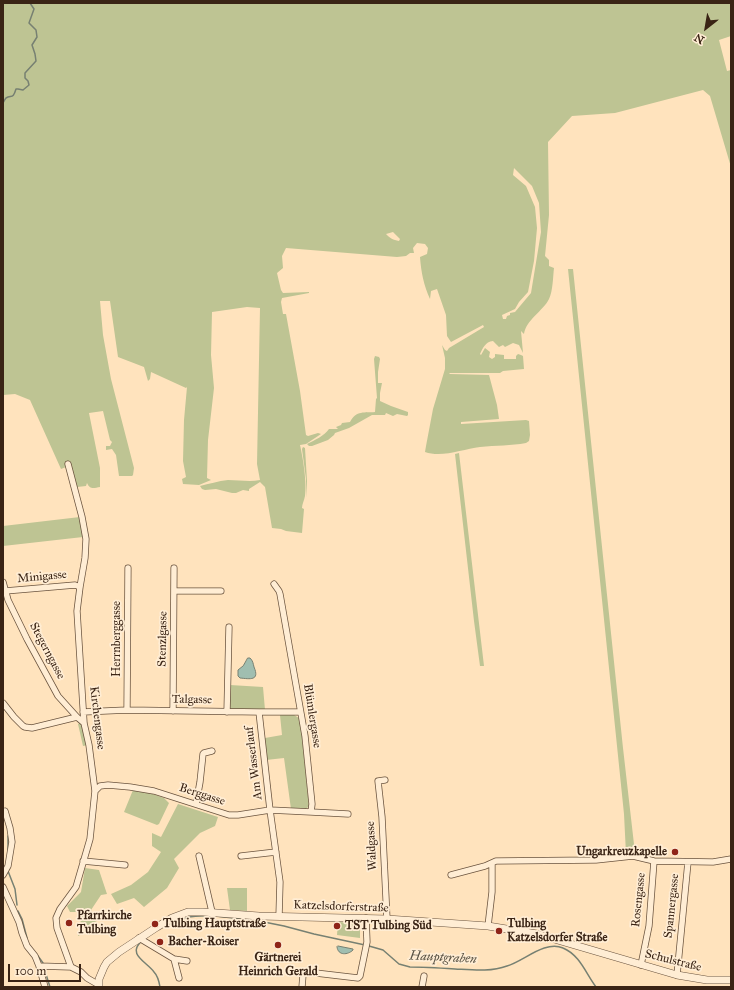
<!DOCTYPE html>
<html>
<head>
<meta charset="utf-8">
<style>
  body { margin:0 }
  #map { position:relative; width:734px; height:990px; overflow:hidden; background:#ffe3bd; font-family:"IM FELL Great Primer",serif }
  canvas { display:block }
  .frame { position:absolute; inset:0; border:4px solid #3a2415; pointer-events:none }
  .north { position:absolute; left:686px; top:8px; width:40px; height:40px; -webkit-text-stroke:3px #ffedd4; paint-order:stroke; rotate:211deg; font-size:11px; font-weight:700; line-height:16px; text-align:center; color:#3a2415 }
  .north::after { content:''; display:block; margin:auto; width:14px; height:18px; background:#3a2415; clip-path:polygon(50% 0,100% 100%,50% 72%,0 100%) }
  .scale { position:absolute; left:8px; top:964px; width:73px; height:18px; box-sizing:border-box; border:2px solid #3a2415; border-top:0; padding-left:5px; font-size:12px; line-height:14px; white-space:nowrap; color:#3a2415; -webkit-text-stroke:3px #ffedd4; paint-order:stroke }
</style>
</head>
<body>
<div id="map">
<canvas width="734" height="990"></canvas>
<div class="frame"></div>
<div class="north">N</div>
<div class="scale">100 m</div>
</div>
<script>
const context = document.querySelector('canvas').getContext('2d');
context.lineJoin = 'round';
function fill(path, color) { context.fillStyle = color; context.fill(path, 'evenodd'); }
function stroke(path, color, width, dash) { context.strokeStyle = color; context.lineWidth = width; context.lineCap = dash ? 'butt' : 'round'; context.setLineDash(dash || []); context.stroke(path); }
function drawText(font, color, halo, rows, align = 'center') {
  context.font = font + ' "IM FELL Great Primer",serif'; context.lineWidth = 3.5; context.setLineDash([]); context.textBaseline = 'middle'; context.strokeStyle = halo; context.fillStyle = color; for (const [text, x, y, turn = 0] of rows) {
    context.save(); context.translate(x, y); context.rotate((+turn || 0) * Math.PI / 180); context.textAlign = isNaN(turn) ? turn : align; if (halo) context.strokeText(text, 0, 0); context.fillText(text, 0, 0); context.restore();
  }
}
const green = new Path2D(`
  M3,3h728v33l-12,4 8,31 4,-1v97l-21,-71 -7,-6 -88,23 -43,3 -24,26 1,73 -4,41 4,4v6l5,2c-1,8 -1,23 -5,31 -6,12 -23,21 -25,35l-3,-3 2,22 -4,-8 -6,-2 -8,4 -2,-2 -4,2 -6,-6c-8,1 -10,7 -13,13l1,1 4,-7 5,4 -1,5 3,2 3,-2v-3l9,1v4h12v-3l2,-2 3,1 2,1 1,13 -21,2 -3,2h-51l1,1 39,1 8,30 2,14 -38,3v2l65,-4 3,1 1,14 -1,6 -3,2c-15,3 -30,2 -46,4 -17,2 -38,11 -55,5l1,-6 7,-37 12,-40v-11l-3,-13 3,5 2,1 2,-3 35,-21 -1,-2 -32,17 -4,-6 -1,-21 -9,-26 -6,2 -1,8c-6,-13 -9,-27 -10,-42l7,-3 1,-6 -3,-4 -8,-1 -4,5 1,5h-4l-4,3 -9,1 -111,-9 -4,8 1,12 -6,5 4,17 2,3 26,-1v1l-27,5 -1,4 2,12h3l14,77 6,44 2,1 10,-3 3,1 -15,10 -6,1c3,13 7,38 5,51 -1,5 -3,8 -3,12l2,1 -2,24 -16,-2 -5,-2 -9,-1 -7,-41 -5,-5 -11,7v2l-6,-1 -7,3h-4l-16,-4 -11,1 -3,-1 -2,-3c9,-2 18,-5 28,-6 11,0 22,2 32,0l-3,-16 3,-156 -13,-1 -35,5 -1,43 3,33 -6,52 -1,38 4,2 -12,5 -16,-1 -1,-5 4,-2 -3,-16 1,-41 3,-33 -1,1 -35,-16 -1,7 -2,2 -4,-14 -26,-10 -8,-56h-10l3,34 8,44 23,89 -1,7 -1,1h-13l-3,-21 -4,-6 -6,1v-4h4l2,-4 -2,-2 -7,-29 -14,2 11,55v19c-6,1 -10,3 -13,-4l-1,3 -9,1 -6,-22 -10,4 -31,-69 -15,-6 -12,1zM514,168l18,18 7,17 2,29 -10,61 -16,19 -5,1v2l-3,1 -1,3h-3l-1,-4 13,-6 4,-7 9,-10 6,-31 3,-33 -2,-21 -9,-21 -13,-11zM393,232l7,7 -1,2c-6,-1 -9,-3 -13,-7z
  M568,269h5l50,479 12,105 -9,1 -2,-40z
  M375,356l4,1 1,2 -2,13v11h4l-2,10v8l11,5 17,6v3l-1,1 -10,-2 -4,2 -7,-3 -1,2h-13l-23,13 -14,5 -1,2 -6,5 -16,6h-3l-2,-2c8,-4 17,-8 22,-15h9l-2,-2 5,-2 1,-2 8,-1c6,-12 15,-9 25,-10l1,-13 1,-1 -3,-39z
  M303,447l2,1 2,33 -1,17v-19l-4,-30z
  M459,453l25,213h-4l-6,-45 -19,-167z
  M80,517l3,20 -80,9v-20z
  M230,685l33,2 2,23 -34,-1 -2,-3z
  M280,715h14l5,3 2,8 8,80 -3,3h-15l-7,-51 -18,2 -1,-22 17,-3z
  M80,723l4,5 4,17 -5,1 -5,-22z
  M133,790l17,3 14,5 5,5 -10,21 -2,1 -33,-13z
  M178,804l40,13 -3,9 -15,7 -26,26 5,9 -12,20 -23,19 -10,-9 -17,6 -6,-10 20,-9 17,-13 13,-20 -9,-6v-13l9,4z
  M85,868l14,2 8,24 -6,1 -10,15 6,11c-10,4 -13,6 -18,15h-1l4,-8 -3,-14 -2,-2h-7l-3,-6 14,-14z
  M227,888h20v23l-17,-1z
  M338,922l22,1v15l-23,-3z`);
const water = new Path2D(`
  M248,658h2c3,3 3,5 4,9 6,14 -4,12 -14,11l-2,-2v-6l5,-4z
  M338,946l15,3v1c-5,5 -15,6 -16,-3z`);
const stream = new Path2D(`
  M3,103c1,-2 2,-4 3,-5 6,-3 7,1 10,-9h2l5,1 6,-5 -1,-4 -3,-3v-5l11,-12 -1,-7 -3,-9 5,-8 -1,-7 -7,-7 5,-14 -4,-6
  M8,850v-14
  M8,871l7,18 2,16
  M18,911l4,8 5,19
  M216,916l43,5 25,5 30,8 51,11
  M164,927c18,-9 27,-12 48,-11
  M142,941c-16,13 5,21 12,31 4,4 5,9 6,15
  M369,946l14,4 16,14 11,3c15,0 30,1 45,2 18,1 36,3 52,-3 17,-5 38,-26 56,-18 17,7 23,26 33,39
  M38,956l5,7
  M44,968l6,19`);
const minor = new Path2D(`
  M68,464l14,53 4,22 -1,19 -5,29 -3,24 7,112 5,22 6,46 -5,48 -14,48 -16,22 -4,9 1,10 14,39
  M3,582l5,18 19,39 31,57 19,21 7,6
  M5,591l70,-6 5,2
  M175,591h46
  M3,703l11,14 9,9 2,1 7,1 45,-11
  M127,710l1,-142
  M173,711l1,-143
  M83,712l44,-2 132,2h41
  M227,712l2,-85
  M259,712l11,98 41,2 1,-8 -7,-68 -25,-142 -1,-3 -5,-7
  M385,780l-7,1 4,36 5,102
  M95,791l5,-5 8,-1 22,2 24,4 75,24h9l32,-5 10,72 -1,34
  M196,804l4,-22 3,-28 1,-1 8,-2
  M311,812l37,2
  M199,856l13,56
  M241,856l35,-4
  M83,861l42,4
  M3,875l5,-9 4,-24 -2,-14 -5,-17
  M451,875l34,-9 11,-5 100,-1 37,-4 21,5 59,1 18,-3
  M3,887l16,35 3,11 5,13 8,10 4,10 6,21
  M488,926l4,-34v-29
  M139,938l35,21 13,2
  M174,959l5,19
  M641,965l8,-39 5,-65
  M39,966l32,1 10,5 6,6 12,7
  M677,975l11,-113
  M302,987l1,-12 4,-3 51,6 2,-2 7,-34 -1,-24
  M422,987l2,-11`);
const tertiary = new Path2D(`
  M99,987v-8l5,-12 3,-5 12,-10 38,-25 15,-9 16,-6h15l56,4 128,3 101,7 49,8 140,41 30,5h24`);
const markers = [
  [675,852,4,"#8f2418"],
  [69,923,4,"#8f2418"],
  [155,924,4,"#8f2418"],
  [337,926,4,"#8f2418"],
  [499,931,4,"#8f2418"],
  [160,942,4,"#8f2418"],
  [278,945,4,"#8f2418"]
];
const streetNames = [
  ["Minigasse",42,577,-5],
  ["Herrnberggasse",117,639,-90],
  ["Stenzlgasse",163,639,-89],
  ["Stegerngasse",47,651,62],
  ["Talgasse",192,700,1],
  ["Blümlergasse",312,716,81],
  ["Kirchengasse",97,718,83],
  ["Am Wasserlauf",254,763,-97],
  ["Berggasse",202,795,18],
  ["Waldgasse",372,846,-93],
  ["Rosengasse",639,900,-84],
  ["Spannergasse",672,906,-84],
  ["Katzelsdorferstraße",341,907,2],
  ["Schulstraße",673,961,14]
];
const poiNames = [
  ["Ungarkreuzkapelle",667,852,"right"],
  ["Pfarrkirche",77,916],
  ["Tulbing",77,930],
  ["Tulbing Hauptstraße",163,924],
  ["Tulbing",507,924],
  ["Katzelsdorfer Straße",507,938],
  ["TST Tulbing Süd",345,926],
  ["Bacher-Roiser",168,942],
  ["Gärtnerei",278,958,"center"],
  ["Heinrich Gerald",278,972,"center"]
];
const waterNames = [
  ["Hauptgraben",443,958,3]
];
fill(green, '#bec493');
fill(water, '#a0beb0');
stroke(water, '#778072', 1);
stroke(stream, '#778072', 1.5);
stroke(minor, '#6b543f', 7);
stroke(tertiary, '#6b543f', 8);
stroke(minor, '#ffedd4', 5.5);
stroke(tertiary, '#ffedd4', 7);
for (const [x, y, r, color] of markers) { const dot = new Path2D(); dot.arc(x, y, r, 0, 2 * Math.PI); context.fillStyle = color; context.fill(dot); stroke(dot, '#ffedd4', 1.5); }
drawText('12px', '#3a2415', '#ffedd4', streetNames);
drawText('bold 12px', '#3a2415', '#ffedd4', poiNames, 'left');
drawText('italic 13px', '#595244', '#ffedd4', waterNames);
</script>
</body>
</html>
